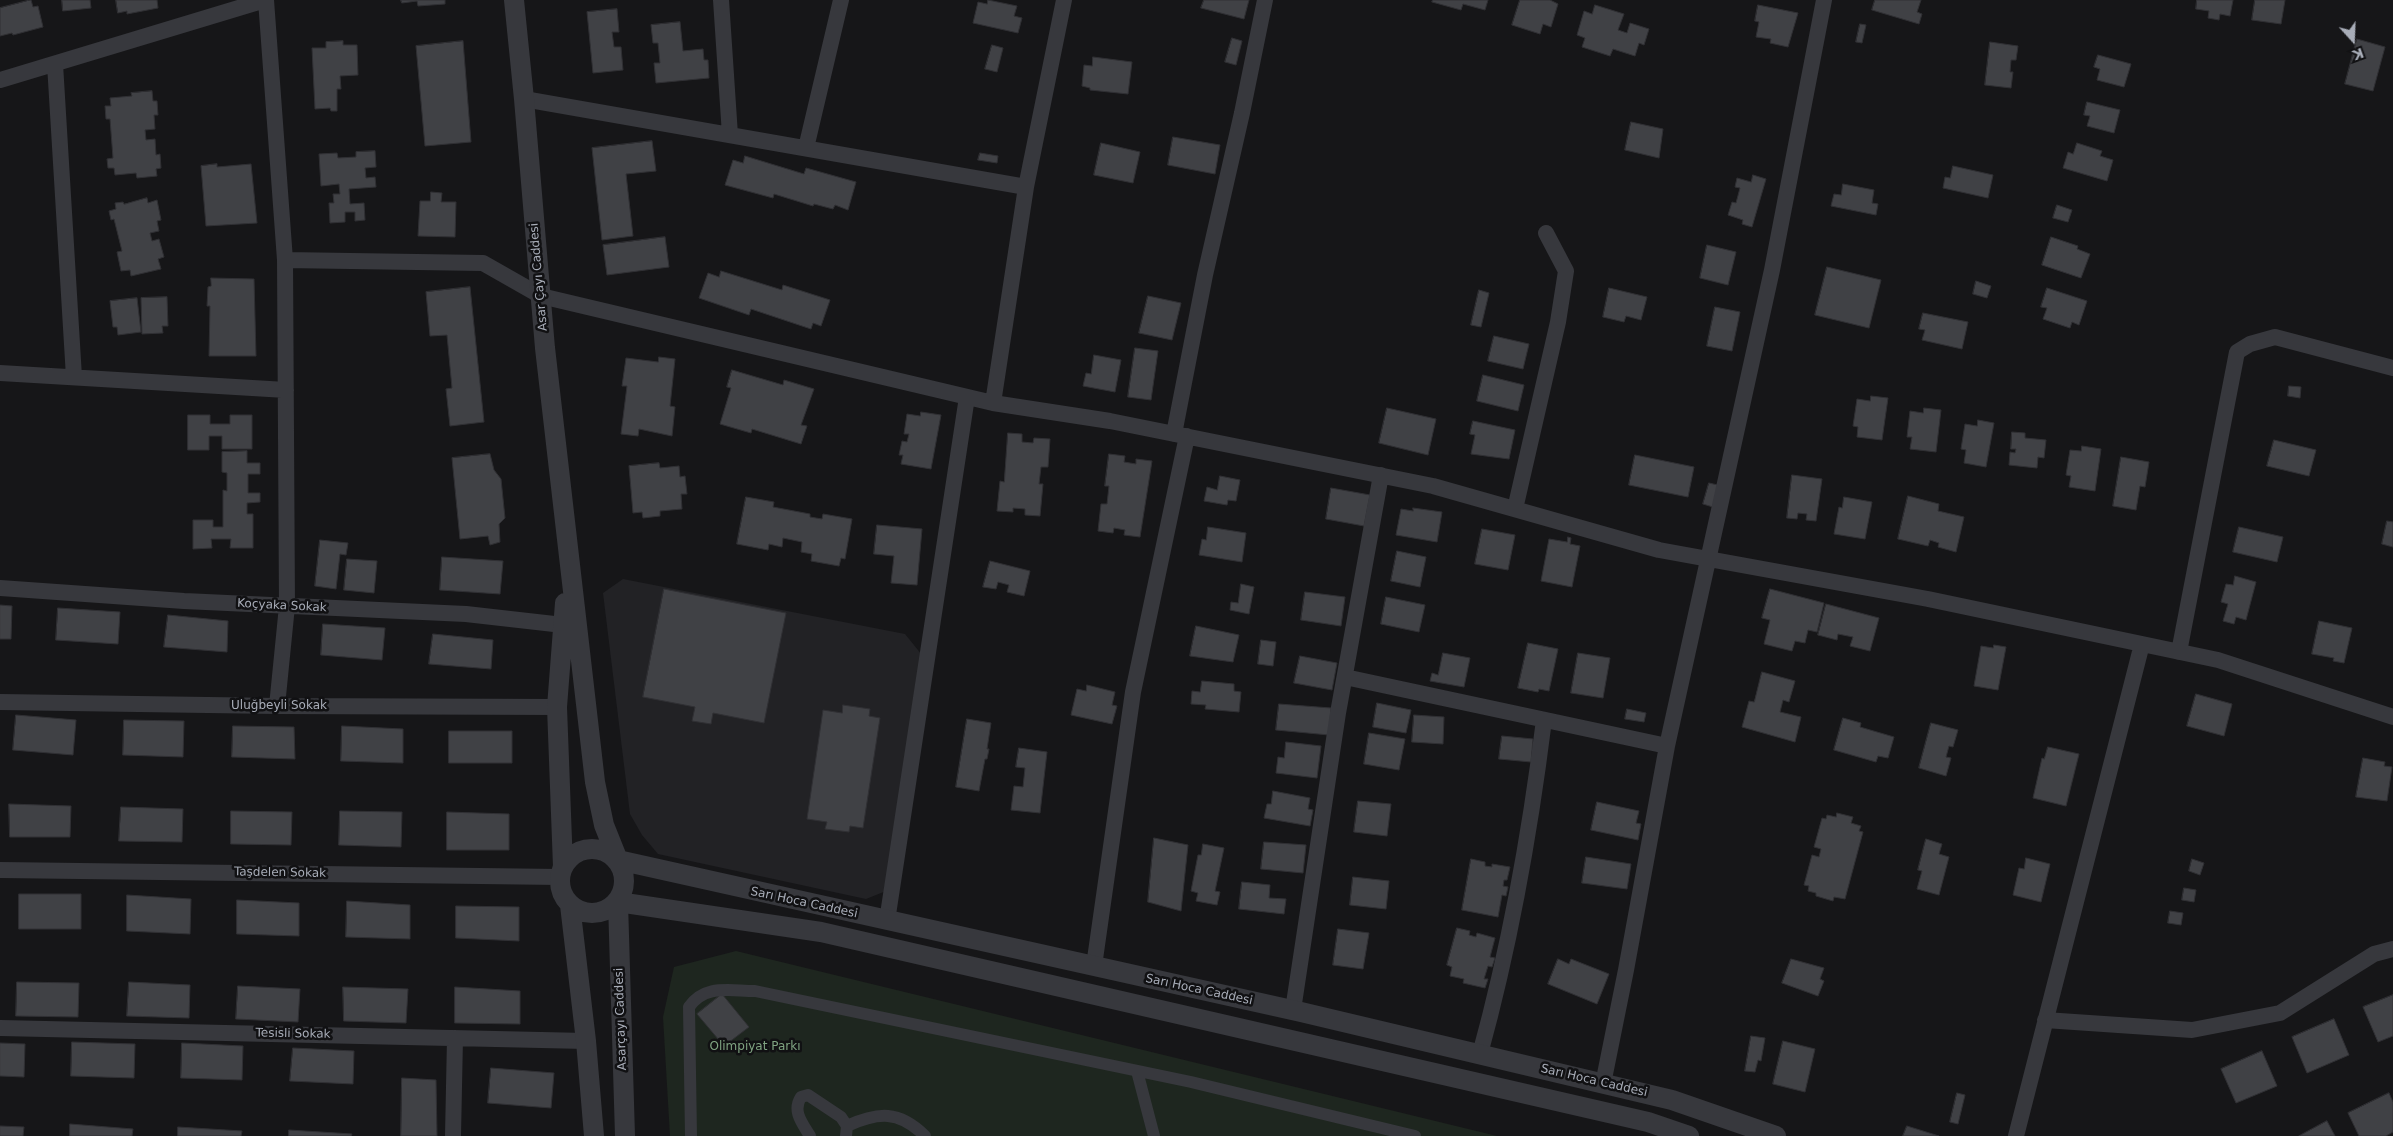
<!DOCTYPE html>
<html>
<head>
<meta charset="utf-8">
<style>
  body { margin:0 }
  #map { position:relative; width:2393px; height:1136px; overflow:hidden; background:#161618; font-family:"DejaVu Sans",sans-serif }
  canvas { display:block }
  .north { position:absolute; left:2328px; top:15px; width:50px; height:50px; -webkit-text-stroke:4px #111113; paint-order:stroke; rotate:160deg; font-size:14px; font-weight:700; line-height:20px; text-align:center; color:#a8adb8 }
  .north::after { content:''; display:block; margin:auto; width:18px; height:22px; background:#a8adb8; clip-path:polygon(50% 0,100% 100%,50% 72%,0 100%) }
</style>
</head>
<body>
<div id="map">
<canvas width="2393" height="1136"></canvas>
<div class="north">K</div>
</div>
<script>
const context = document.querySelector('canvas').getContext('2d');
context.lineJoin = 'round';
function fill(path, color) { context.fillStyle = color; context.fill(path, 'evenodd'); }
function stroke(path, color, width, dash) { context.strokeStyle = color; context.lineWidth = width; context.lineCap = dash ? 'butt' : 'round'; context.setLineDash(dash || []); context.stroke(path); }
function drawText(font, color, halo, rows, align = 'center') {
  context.font = font + ' "DejaVu Sans",sans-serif'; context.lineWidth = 5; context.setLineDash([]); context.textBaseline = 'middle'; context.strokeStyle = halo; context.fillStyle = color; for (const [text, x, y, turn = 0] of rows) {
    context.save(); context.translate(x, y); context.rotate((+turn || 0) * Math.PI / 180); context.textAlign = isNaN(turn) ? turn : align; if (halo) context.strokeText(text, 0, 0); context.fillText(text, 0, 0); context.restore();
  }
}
const built = new Path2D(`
  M623,579l282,55 17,21 -36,236 -20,8 -208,-45 -16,-19 -12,-21 -27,-221z`);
const green = new Path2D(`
  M736,951l761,185h-827l-7,-119 11,-50z`);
const building = new Path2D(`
  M31,0l2,7 5,-1 5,21 -30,8 -1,-2 -12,3v-28z
  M62,0h28l1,8 -28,3z
  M116,0h41l1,8 -31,6v-3l-9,2z
  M401,0h44v4l-27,2 -1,-5 -15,2z
  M988,0l29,6 -3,10 8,2 -4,15 -45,-10 5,-21 9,2z
  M1204,0h45l-5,19 -43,-11z
  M1433,0h55l-3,10 -22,-6 -2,6 -29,-8z
  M1520,0h30l8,4 -7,23 -8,-3 -3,10 -28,-9z
  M1875,0h46l-4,12 5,2 -3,10 -47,-14z
  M2197,0h36l-3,16 -10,-2 -1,6 -11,-2 1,-7 -13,-2z
  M2255,0h30l-4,24 -29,-4z
  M1595,5l29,9 -6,16 9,3 3,-10 19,6 -5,16 -5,-2 -4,13 -22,-7 -3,7 -28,-9 3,-9 -8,-3 7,-24 8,3z
  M1758,5l40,8 -10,34 -18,-4 1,-4 -15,-2 3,-15 -4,-1z
  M617,9l2,23h-7l2,15h7l2,23 -30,3 -6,-61z
  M680,22l3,29 20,-2 1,11h4l1,18 -53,5 -2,-20h6l-2,-20h-5l-2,-18z
  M1860,24l6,1 -4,18 -6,-1z
  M1232,38l10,3 -6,24 -11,-3z
  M2357,39l28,8 -12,44 -28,-7z
  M343,41v4h14l1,30 -18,1 1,13h-4v22h-6l-1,-3 -15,1 -3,-61h14v-6z
  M463,41l8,101 -46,4 -9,-100z
  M1990,42l28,4 -2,14h-5l-1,12h3l-2,16 -26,-3z
  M992,45l11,3 -6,24 -12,-3z
  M2098,55l33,9 -7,23 -27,-7 3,-11 -6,-2z
  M1093,57l39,5 -4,32 -38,-4v-2l-8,-2 2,-21 8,1z
  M152,91l1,10h4l1,14h-4l1,14 -10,1 1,10 9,-1 1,16 4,-1 1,14 -5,1 1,7 -20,2 -1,-5 -21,2 -1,-7h-6l-1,-9 6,-1 -3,-39h-4l-1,-13h6l-1,-8 22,-2 -1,-3z
  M2087,102l33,8 -6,23 -27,-7 3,-10 -6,-1z
  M1631,122l32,7 -4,29 -34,-8z
  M1173,137l47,8 -5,29 -47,-9z
  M652,141l4,30 -30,3 7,62 -31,4 -10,-92z
  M1101,143l39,9 -7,31 -39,-8z
  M2077,143l25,8 -2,5 13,4 -6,21 -44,-13 5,-16 5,2z
  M375,151l1,16 -11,1 1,10 9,-1 1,10 -27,2 1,15 14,-1 1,17 -10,1v-9h-10v10l-15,1 -1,-20h5l-1,-9h7l-1,-10 -18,2 -2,-32 18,-1 1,5 18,-1v-5z
  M980,153l18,3 -1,7 -19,-3z
  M745,156l59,18 2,-6 50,14 -8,28 -13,-5 -2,4 -19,-5 -1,2 -39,-12 -1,4 -48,-13 8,-25 10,3z
  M217,164v3l34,-3 6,59 -51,3 -5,-60z
  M1953,166l40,9 -5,23 -45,-10 2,-11 5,1z
  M1753,175l13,4 -14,48 -10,-3 1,-4 -15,-5 4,-13 4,1 4,-15 -5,-1 2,-9 14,4z
  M1843,184l31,6 -2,13 6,1 -2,11 -45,-9 3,-12 7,1z
  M431,192l11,1 -1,9h15l-1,35 -37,-1 2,-35h10z
  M147,198l1,5 9,-3 4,20 -4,1 2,10 -9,2 2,8 7,-2 5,18 -6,2 3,10 -30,7 -1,-6 -9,1 -4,-19 5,-1 -8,-32 -3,1 -2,-9 7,-2 -1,-6 8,-1 1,2z
  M2057,205l15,5 -4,12 -15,-4z
  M665,237l4,30 -62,8 -4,-30z
  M2051,237l27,9 -1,3 13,5 -9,24 -39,-13z
  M1707,245l29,7 -8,33 -28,-7z
  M1827,267l54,13 -12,48 -54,-13z
  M721,271l61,19 1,-5 47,15 -9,26 -8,-3 -2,6 -60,-20 -2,6 -50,-17 9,-25 11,4z
  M211,278l43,1 2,77h-47l1,-50h-3l1,-19 3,-1z
  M1976,281l15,5 -4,12 -14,-4z
  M470,287l14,135 -34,4 -4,-37 6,-1 -5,-53 -17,1 -4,-44z
  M1609,288l38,9 -6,23 -15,-4 -2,6 -21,-5z
  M2047,288l40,13 -8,24 -7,-3 -2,6 -27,-9 4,-11 -6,-1z
  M1479,290l10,3 -8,34 -10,-2z
  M1148,296l33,7 -9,37 -33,-7z
  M167,297l1,29h-6l1,7 -21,1 -1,-36z
  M137,298l4,34 -23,3 -1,-8h-4l-3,-26z
  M1715,307l25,5 -8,39 -25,-5z
  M1923,313l45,9 -6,27 -40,-9 3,-10 -6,-1z
  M1494,336l35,8 -6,25 -35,-8z
  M1135,348l23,3 -7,49 -23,-3z
  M1094,355l27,5 -6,32 -32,-6 3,-13 5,1z
  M659,357l16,2 -5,47 5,1 -3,29 -33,-7 -1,7 -17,-2 6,-48h-5l4,-28 32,4z
  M732,370l51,15 1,-5 30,9 -13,36 6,1 -6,18 -49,-15 -1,4 -31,-9 11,-36 -4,-1z
  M1483,375l41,10 -6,26 -41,-10z
  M2289,386l12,1 -1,11 -12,-2z
  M1871,396l17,2 -6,42 -25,-3 1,-10 -5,-1 4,-27 13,2z
  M1387,408l49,11 -8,36 -49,-12z
  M1924,408l17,2 -5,42 -26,-3 2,-12h-5l3,-26 13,2z
  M921,412l20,3 -10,54 -30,-5 2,-9h-4l3,-14 5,1 2,-8h-5l3,-20 13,2z
  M188,415h22v9h20v-9h22v34h-30v-13h-13v14h-21z
  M1978,420l16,3 -8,44 -22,-4 2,-13 -5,-1 4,-25 12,2z
  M1473,421l42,9 -6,29 -38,-5 4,-19 -5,-1z
  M2012,432l13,1v5l21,2 -2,18 -6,-1 -1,11 -28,-3 1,-13 5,1 1,-4h-5z
  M1008,433l14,1v8l11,1 1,-5 16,1 -2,28h-7l-2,17h4l-3,32 -15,-1v-6l-12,-1v4l-16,-1 3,-30 4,1z
  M2274,440l42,10 -7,26 -42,-10z
  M2082,446l19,3 -6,42 -26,-4 2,-11 -5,-1 4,-25 11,1z
  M247,451v12h13v11h-12v19h12v9l-13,1v11h6v34h-23l1,-9h-20l1,9 -19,1v-29h20v7h10v-37l4,1v-18l-5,-1v-20z
  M490,454l4,16 7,9 4,39 -6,6 1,18 -10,3 -2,-9 -28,3 -8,-81z
  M1109,454l16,2 -1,6 12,2v-5l16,2 -12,76 -16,-2 1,-5 -11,-2 -1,5 -15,-2 3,-27h6l2,-18h-4z
  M1635,455l59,12 -6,30 -59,-12z
  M2121,457l28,5 -4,25 -5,-1 -4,24 -23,-4z
  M659,463l1,5 19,-2 1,11 5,-1 2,18h-6l1,15 -22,2v5l-17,2 -1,-6 -9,1 -4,-47z
  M1792,475l30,4 -6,42 -10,-1 1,-6 -9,-1 -1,6 -10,-1z
  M1220,476l20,4 -4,21 -8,-1 -1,5 -23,-4 3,-14 10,3z
  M1709,483l13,3 -6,22 -13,-4z
  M1331,488l39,7 -6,31 -38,-7z
  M1908,496l31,8 -1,7 26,6 -8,35 -18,-5 1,-4 -9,-3 -2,6 -30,-7z
  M746,497l28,5 -1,5 37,7v3l12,2 1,-5 29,5 -7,40 -4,-1 -2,8 -28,-5 1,-7 -11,-2 1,-10 -19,-4 -1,9 -13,-3 -1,6 -31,-6z
  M1844,497l28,5 -7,37 -31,-5 5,-27 3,1z
  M1413,508l29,4 -5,30 -41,-7 5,-26 12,2z
  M2387,521l6,1v25l-11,-3z
  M877,525l45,4 -5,56 -26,-2 3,-27 -20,-2z
  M1208,527l38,6 -4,29 -43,-7 3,-16 4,1z
  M2239,527l44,10 -6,25 -44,-10z
  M1482,529l33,6 -7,35 -33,-6z
  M1568,537l3,1 -1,6 10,2 -8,41 -31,-6 8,-42 18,3z
  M320,540l28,3 -2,12 -6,-1 -4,35 -21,-3z
  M1397,551l29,6 -6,30 -29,-6z
  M442,557l61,4 -3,33 -60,-4z
  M347,559l30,2 -3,32 -30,-3z
  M990,561l40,10 -6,25 -17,-4 2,-7 -11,-3 -2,7 -13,-2z
  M2235,576l21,6 -10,38 -10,-3 -2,7 -11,-3 5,-17 -7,-2 5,-18 7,1z
  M1241,584l13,3 -5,27 -19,-4 1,-8 7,1z
  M664,589l122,24 -22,110 -51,-10 -2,11 -19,-3 3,-14 -52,-10z
  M1770,589l54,14 -7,29 -9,-2 -3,13 -10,-2 -3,10 -28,-7 6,-24 -8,-2z
  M1305,592l40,5 -4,29 -40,-6z
  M1386,597l39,8 -6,27 -38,-8z
  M1826,604l53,14 -9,33 -20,-5 3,-9 -15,-3 -1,6 -19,-5z
  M0,605l12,1 -1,33h-11z
  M58,608l62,4 -2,32 -62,-4z
  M168,615l60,6 -1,31 -63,-5z
  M2319,621l33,7 -8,35 -11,-2 1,-3 -22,-4z
  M323,624l62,4 -3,32 -61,-5z
  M1196,626l43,9 -6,27 -43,-6z
  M433,634l60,6 -2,29 -62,-5z
  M1261,640l15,2 -3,24 -15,-2z
  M1528,643l30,6 -9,42 -10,-2 -1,3 -20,-4z
  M1994,645l12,2 -8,43 -24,-4 7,-40 12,2z
  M1443,653l27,5 -6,29 -34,-6 2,-8 6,2z
  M1578,653l32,5 -7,40 -32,-5z
  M1300,656l37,7 -5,27 -38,-7z
  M1762,672l33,9 -6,21 -6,-2 -3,12 21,5 -6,25 -53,-15 7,-26 5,1z
  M1202,681l32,3v7l7,1 -2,20 -34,-3 1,-4 -15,-1 1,-13 8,1z
  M1087,685l28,7 -3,13 5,1 -5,18 -41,-9 6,-26 9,2z
  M2196,694l36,10 -8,32 -37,-10z
  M1377,703l34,7 -5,23 -33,-6z
  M1279,704l52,4 -2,27 -53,-5z
  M843,705l27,4 -1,7 11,2 -17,110 -13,-2 -1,6 -24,-3 2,-7 -20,-3 16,-109 19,3z
  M1627,709l19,4 -2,9 -19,-3z
  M16,715l60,5 -3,35 -60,-5z
  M1414,715l30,2 -1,27 -31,-2z
  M1843,718l18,5 -1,4 34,10 -6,21 -10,-2 -2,6 -42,-12z
  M967,719l24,4 -4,26h2l-2,10h-2l-6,32 -23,-4z
  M124,720l60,1 -1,36 -60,-2z
  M1931,723l27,7 -5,17 -4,-1 -3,11 5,1 -5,18 -27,-8z
  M233,726l61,1 1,32 -63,-2z
  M342,726l61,3v34l-62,-2z
  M449,731h63v32h-63z
  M1369,733l36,6 -6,31 -35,-6z
  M1502,736l31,3 -2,23 -32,-3z
  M1286,742l35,4 -4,32 -41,-5 2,-16 6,1z
  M2048,747l31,7 -13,52 -33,-8 9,-40 2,1z
  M1019,748l28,4 -7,61 -29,-3 3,-24 9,1 2,-19 -9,-1z
  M2363,758l22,4 -1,4 8,1 -5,34 -31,-4z
  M1273,791l37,7 -2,11 5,1 -3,16 -46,-8 3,-14h4z
  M1358,801l33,3 -4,32 -33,-4z
  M1597,802l42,9 -3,12 5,1 -3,16 -47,-10z
  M9,804l62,2 -1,31h-60z
  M121,807l62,2 -1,33 -63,-1z
  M231,811l61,1 -1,33 -60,-1z
  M340,811l62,1 -1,35 -62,-2z
  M447,812l62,2v36h-62z
  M1837,813l16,4 -2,6 10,3 -2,5 4,1 -18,67 -11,-2 -1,4 -17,-5v-3l-8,-2 1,-5 -5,-1 8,-30 7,2 2,-8 -7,-2 8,-29 4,1 1,-4 9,2z
  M1154,838l34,7 -7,66 -33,-9z
  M1926,839l16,5 -3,10 10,3 -10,38 -22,-6 5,-18 -4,-1z
  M1264,842l42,3 -3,28 -42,-4z
  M1203,844l21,4 -9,43 5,1 -3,13 -21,-4 2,-8 -7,-2 7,-36h3z
  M1586,857l45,7 -4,25 -45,-6z
  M2026,858l24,6 -9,38 -28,-7 6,-27 5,1z
  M1471,859l14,3v4l7,1v-3l18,3 -3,13h-3l-1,6 5,1 -2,9 -4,-1 -4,22 -36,-7z
  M2192,859l12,4 -4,12 -11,-4z
  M1353,877l36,4 -3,28 -36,-4z
  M1242,882l28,3 -1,13 17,1 -2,15 -45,-5z
  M2184,888l12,2 -2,12 -12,-2z
  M19,894h62v35h-62z
  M127,895l64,4 -1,35 -63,-3z
  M237,900l62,3v33l-62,-2z
  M347,901l63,4v34l-64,-2z
  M456,906l63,1v34l-63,-3z
  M2170,911l13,2 -2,12 -13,-2z
  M1457,928l13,3 -1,4 7,2 1,-4 18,5 -5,19 5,1 -3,9 -4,-1 -4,13h4l-3,9 -22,-5 1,-4 -14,-3 2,-9 -5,-2z
  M1338,929l31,4 -6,36 -30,-4z
  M1558,959l11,5 2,-5 38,15 -12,30 -49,-20z
  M1791,959l33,9 -4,11 4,2 -6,15 -36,-13z
  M17,982l62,1 -1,34 -62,-1z
  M129,982l61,3 -1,33 -62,-2z
  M238,986l62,3 -2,33 -62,-3z
  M343,987l65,2 -2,34 -62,-2z
  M455,987l65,4v33l-65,-1z
  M722,994l27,33 -25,19 -27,-32z
  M2393,995v41l-15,6 -15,-35z
  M2334,1019l15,36 -42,18 -15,-36z
  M1751,1036l14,2 -4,23 -3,-1 -3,12 -10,-1z
  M1783,1041l32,8 -10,43 -32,-8z
  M72,1042l63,2 -1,34 -63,-2z
  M0,1043l25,1 -1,33 -24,-1z
  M182,1043l61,3 -1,34 -61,-2z
  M293,1048l61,3 -1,33 -63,-3z
  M2262,1051l15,35 -41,17 -15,-34z
  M491,1068l63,5 -3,35 -63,-5z
  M402,1078l34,2 1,56h-36z
  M1957,1093l8,2 -7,29 -8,-2z
  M2389,1093l4,9v30l-7,4h-27l-11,-23z
  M2327,1121l8,15h-36z
  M70,1124l63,5 -1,7h-62z
  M0,1126l24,1 -1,9h-23z
  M1907,1126l32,10h-36z
  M178,1127l64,4 -1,5h-63z
  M289,1130l63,4 -1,2h-62z`);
const pedestrian = new Path2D(`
  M1137,1071l17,65
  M847,1126c31,-14 52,-16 78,10
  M691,1136l-2,-129c16,-23 40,-16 66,-16l436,91 224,54
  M810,1136c-8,-13 -18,-25 -9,-39l7,-2 33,22 6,9 -1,10`);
const minor = new Path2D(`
  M266,0l19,260 2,346 -10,100
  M721,0l9,135
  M55,64l19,313
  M0,80l265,-80
  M524,99l502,88
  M806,148l35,-148
  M285,260l198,3 58,33 452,107 33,-216 38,-187
  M0,373l286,17
  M993,403l117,18 323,65 226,64 269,49 290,61 175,57
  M1174,434l31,-159 37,-162 23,-113
  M1515,509l43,-187 8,-51 -20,-38
  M0,588l184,13 282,13 97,11
  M2179,652l58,-300 13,-8 25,-7 118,31
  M1345,677l322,69 -41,224 -23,114
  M0,702l277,4 280,1
  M1667,746l105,-476 52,-270
  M0,870l560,7
  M887,921l80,-524
  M1094,966l39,-274 54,-256
  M1293,1010l45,-297 43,-238
  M2045,1020l147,10 88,-17 94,-59 19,-5
  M0,1028l586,13
  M1480,1054c30,-109 50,-221 64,-334
  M453,1136l2,-98
  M2016,1136l126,-492`);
const tertiary = new Path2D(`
  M514,0l10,99 21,249 50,434 9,43 14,35 683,152 371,88 104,36
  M560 881a32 32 0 1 1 64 0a32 32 0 1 1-64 0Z
  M563,867l-6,-160 8,-104
  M570,905l16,136 8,95
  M625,1136l-7,-234 203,30 827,190 41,14`);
const streetNames = [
  ["Asar Çayı Caddesi",539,277,-95],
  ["Koçyaka Sokak",282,606,3],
  ["Uluğbeyli Sokak",279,706],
  ["Taşdelen Sokak",280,873,1],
  ["Sarı Hoca Caddesi",804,903,12],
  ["Sarı Hoca Caddesi",1199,990,12],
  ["Asarçayı Caddesi",621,1019,-92],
  ["Tesisli Sokak",293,1034,1],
  ["Sarı Hoca Caddesi",1594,1081,13]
];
const parkNames = [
  ["Olimpiyat Parkı",755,1047]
];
fill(built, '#222225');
fill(green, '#1e261f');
fill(building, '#404145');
stroke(building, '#303034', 1);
stroke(pedestrian, '#37383d', 12);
stroke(minor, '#37383d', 16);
stroke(tertiary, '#37383d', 20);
drawText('12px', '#a8adb8', '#111113', streetNames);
drawText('12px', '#7fa381', '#111113', parkNames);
</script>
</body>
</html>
